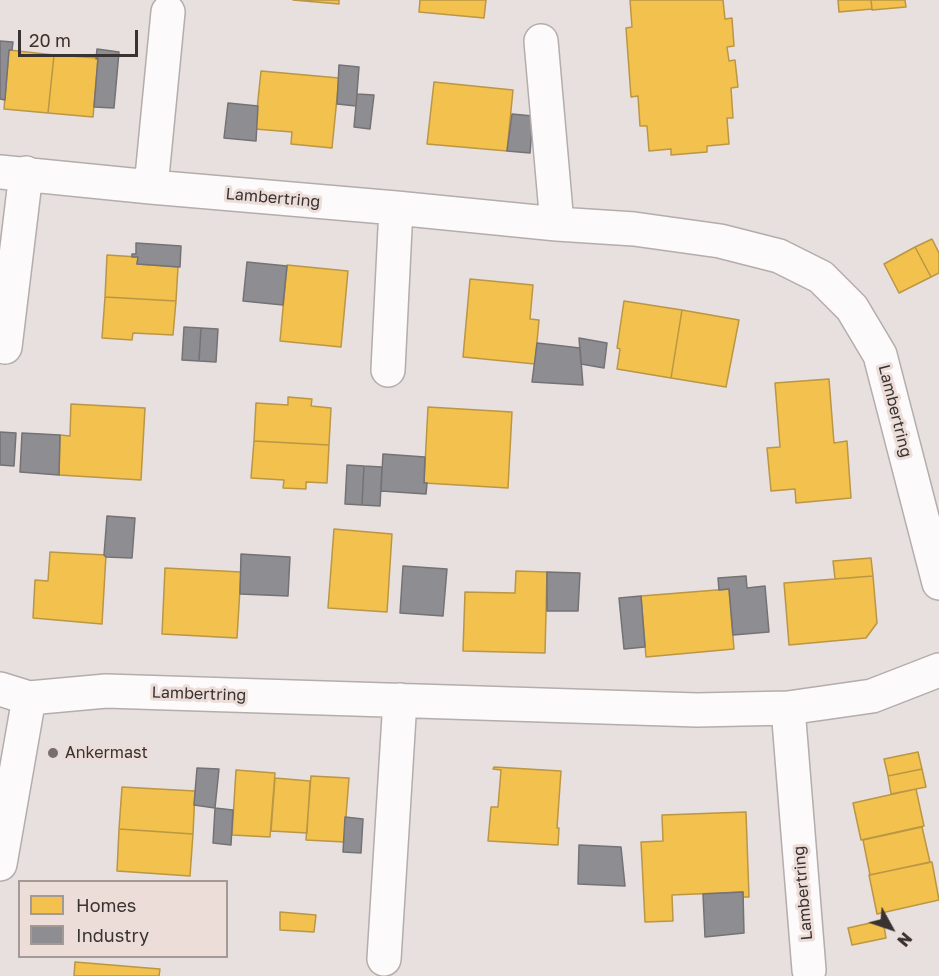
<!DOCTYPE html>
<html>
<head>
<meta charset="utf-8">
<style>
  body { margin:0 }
  #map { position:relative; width:939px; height:976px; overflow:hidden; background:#e8e0de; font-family:"Golos Text",sans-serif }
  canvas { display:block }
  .legend { position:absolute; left:18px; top:880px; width:210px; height:78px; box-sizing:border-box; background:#edddd9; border:2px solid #a59995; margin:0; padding:8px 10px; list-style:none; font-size:18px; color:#383230 }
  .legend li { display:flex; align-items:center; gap:12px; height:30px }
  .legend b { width:30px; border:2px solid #a59995 }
  .north { position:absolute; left:861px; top:898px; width:60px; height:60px; -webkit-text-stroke:4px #edddd9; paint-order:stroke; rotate:130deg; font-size:16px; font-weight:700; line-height:24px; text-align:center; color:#383230 }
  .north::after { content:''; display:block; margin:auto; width:21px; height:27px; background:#383230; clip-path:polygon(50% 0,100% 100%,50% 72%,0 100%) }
  .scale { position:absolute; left:18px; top:30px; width:120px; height:27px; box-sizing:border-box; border:3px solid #383230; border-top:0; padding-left:8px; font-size:18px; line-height:21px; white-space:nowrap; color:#383230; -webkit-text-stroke:4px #edddd9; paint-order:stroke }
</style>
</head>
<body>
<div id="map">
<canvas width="939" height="976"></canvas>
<ul class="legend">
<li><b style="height:16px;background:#f2c14e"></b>Homes</li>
<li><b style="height:16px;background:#8d8d92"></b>Industry</li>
</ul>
<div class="north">N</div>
<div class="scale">20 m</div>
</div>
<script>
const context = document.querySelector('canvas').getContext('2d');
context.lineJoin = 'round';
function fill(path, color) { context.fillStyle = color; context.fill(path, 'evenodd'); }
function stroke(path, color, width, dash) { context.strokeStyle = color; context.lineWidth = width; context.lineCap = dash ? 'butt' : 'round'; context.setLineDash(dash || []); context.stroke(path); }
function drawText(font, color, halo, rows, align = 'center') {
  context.font = font + ' "Golos Text",sans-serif'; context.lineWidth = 6; context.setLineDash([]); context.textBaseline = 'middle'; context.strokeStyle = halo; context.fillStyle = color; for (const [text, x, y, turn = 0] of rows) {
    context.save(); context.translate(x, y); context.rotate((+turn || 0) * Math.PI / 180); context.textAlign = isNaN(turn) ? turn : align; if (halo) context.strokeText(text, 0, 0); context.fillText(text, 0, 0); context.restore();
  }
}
const homes = new Path2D(`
  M293,0h46v4z
  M420,0h66l-2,18 -65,-6z
  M630,0h93l2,19 7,-1 2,28 -7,1 2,14 6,-1 3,27 -7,1 2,30h-6l2,26 -22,2v6l-36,3v-6l-22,2 -2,-25h-7l-2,-30 -7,1 -5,-69 6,-1z
  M838,0h33l1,9 -33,3z
  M871,0h34l1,7 -34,3z
  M9,50l45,5 -6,58 -44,-4z
  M54,55l44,3 -5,59 -45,-4z
  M261,71l78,7 -7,70 -41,-4 1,-12 -37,-3z
  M434,82l79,8 -6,61 -80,-7z
  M932,239l7,14v20l-8,4 -16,-30z
  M915,247l16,30 -32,16 -15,-29z
  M107,255l31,2 -1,7 41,3 -2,34 -71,-4z
  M287,265l61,6 -7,76 -61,-6z
  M470,279l63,6 -3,34 9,1 -4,44 -72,-7z
  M105,297l71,4 -3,34 -40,-2 -1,7 -30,-2z
  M624,301l58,9 -11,68 -54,-9 3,-20 -3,-1z
  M682,310l57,10 -13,67 -55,-9z
  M829,379l5,64 13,-2 4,57 -55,5 -1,-14 -24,2 -4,-43 13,-1 -5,-64z
  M288,397l24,2 -1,7 20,2 -2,37 -75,-4 2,-38 32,2z
  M71,404l74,4 -4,72 -82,-5 1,-40 10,1z
  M428,407l84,5 -4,76 -84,-5z
  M254,441l75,4 -2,38 -21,-1v7l-23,-1 1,-8 -33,-2z
  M334,529l58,5 -5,78 -59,-4z
  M50,552l56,3 -4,69 -69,-6 2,-38 13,1z
  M871,558l2,18 -38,3 -2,-18z
  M165,568l76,4 -4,66 -75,-4z
  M516,571l31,1 -2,81 -82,-2 2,-59 50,1z
  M873,576l4,47 -11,15 -77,7 -5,-62z
  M729,589l5,60 -88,8 -5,-61z
  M918,752l4,17 -34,7 -4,-17z
  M494,767l67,4 -4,57h2l-1,17 -70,-4 3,-34h7l3,-37 -8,-1z
  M922,769l4,18 -35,7 -3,-18z
  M236,770l39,3 -5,64 -38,-2z
  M311,776l38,2 -5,64 -38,-2z
  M275,778l35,3 -3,52 -36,-2z
  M122,787l73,4 -2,43 -74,-5z
  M916,789l8,37 -63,14 -8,-37z
  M746,812l3,85h-6v-5l-71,3 1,26 -28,1 -4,-80 22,-1 -1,-26z
  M922,827l8,35 -60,13 -7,-35z
  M119,829l74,5 -3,42 -73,-5z
  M932,862l7,38 -62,14 -8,-39z
  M280,912l36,3 -2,17 -34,-2z
  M883,920l3,18 -34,7 -4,-17z
  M75,962l85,7 -1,7h-85z`);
const industry = new Path2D(`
  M0,41l13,1 -1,8h-3l-4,50 -5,-1z
  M97,49l22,3 -5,56 -20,-1 4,-49 -2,1z
  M339,65l20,2 -3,39 -19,-2z
  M357,94l17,1 -4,34 -16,-2z
  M228,103l30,3 -2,35 -32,-3z
  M512,114l21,2 -3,37 -23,-2z
  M136,243l45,3 -1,21 -43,-3 1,-7h-6v-3h4z
  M247,262l40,4 -4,39 -40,-4z
  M184,327l17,1 -2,33 -17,-1z
  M201,328l17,1 -2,33 -17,-1z
  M579,338l28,5 -3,25 -23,-4z
  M537,343l43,5 3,37 -51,-3z
  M0,432l16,1 -2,33 -14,-1z
  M22,433l38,2 -1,40 -39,-3z
  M383,454l42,3 -1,26h3l-1,11 -45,-3z
  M347,465l17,1 -2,39 -17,-1z
  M364,466l18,1 -2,39 -18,-1z
  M107,516l28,2 -3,40 -26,-1 -2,-2z
  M241,554l49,3 -2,39 -48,-2z
  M403,566l44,3 -4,47 -43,-3z
  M547,572l33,1 -2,38h-31z
  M746,576l1,12 18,-2 4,46 -36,3 -4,-46 -10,1 -1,-12z
  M641,596l4,51 -21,2 -5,-51z
  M197,768l22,1 -4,39 -21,-3z
  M215,808l18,2 -2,35 -18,-2z
  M345,817l18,2 -2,34 -18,-1z
  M579,845l42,2 4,39 -47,-2z
  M743,892l1,41 -39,4 -2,-43z`);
const minor = new Path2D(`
  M541,41l16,183
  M0,172l151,15 245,21 161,16 77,5 86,12 59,15 42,21 31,31 28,47 59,228
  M151,187l17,-175
  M5,347l21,-174
  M388,370l8,-162
  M0,689l29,9 77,-7 591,19 91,-2 84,-12 67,-26
  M788,708l21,262
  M0,864l29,-166
  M384,959l16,-259`);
const markers = [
  [53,753,6,"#766f6d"]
];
const streetNames = [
  ["Lambertring",273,198,5],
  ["Lambertring",895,411,76],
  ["Lambertring",199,694,2],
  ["Lambertring",803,893,-95]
];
const poiNames = [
  ["Ankermast",65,753]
];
fill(homes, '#f2c14e');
stroke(homes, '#ba9645', 1.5);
fill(industry, '#8d8d92');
stroke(industry, '#747275', 1.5);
stroke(minor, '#b3adab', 36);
stroke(minor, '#fcfafa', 33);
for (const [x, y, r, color] of markers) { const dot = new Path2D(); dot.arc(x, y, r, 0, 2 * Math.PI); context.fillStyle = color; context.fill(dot); stroke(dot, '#edddd9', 2); }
drawText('16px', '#383230', '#edddd9', streetNames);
drawText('16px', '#383230', '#edddd9', poiNames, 'left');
</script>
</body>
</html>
